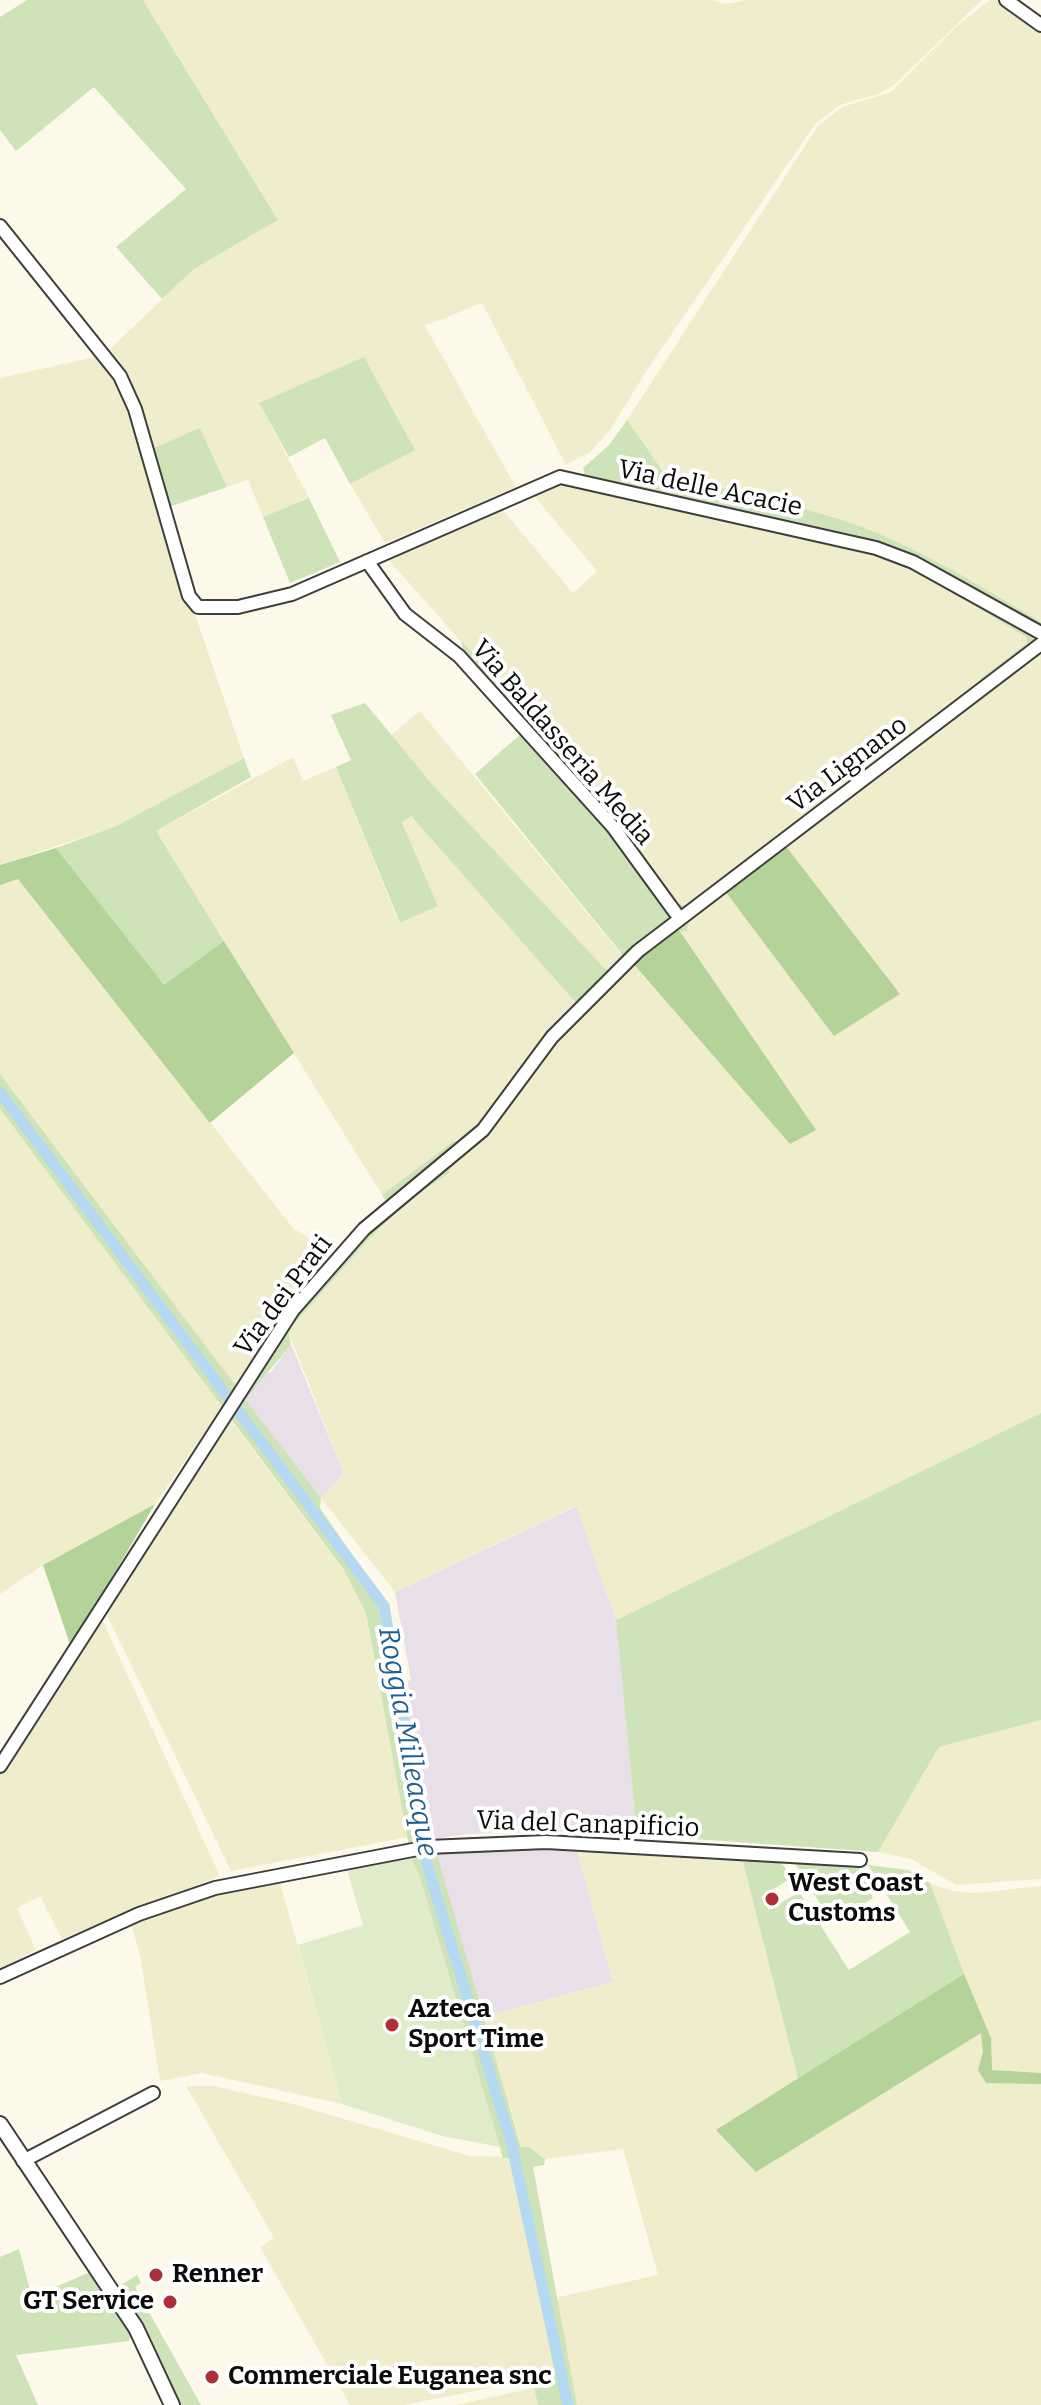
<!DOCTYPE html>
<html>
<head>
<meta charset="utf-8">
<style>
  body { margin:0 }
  canvas { display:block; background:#fdf9ea }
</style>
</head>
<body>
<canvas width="1041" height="2405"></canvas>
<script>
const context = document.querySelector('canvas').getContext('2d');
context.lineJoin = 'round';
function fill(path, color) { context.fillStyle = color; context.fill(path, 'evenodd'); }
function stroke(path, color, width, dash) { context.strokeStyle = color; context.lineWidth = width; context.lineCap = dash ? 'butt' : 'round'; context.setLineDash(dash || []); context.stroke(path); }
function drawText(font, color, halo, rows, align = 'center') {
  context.font = font + ' Bitter,serif'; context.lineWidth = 8; context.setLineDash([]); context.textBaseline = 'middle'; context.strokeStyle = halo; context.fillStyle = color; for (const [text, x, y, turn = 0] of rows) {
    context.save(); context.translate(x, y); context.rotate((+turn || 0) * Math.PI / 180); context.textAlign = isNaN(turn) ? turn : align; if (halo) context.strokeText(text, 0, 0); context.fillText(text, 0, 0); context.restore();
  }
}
const industrial = new Path2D(`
  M291,1344l53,130 -23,24 -75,-98 16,-24 9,-4z
  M577,1506l39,114 21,215 -41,-4 -130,3 -33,5 -32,-156 10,-3 -16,-88z
  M476,1846l101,3 36,133 -130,35 -48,-167z`);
const farmland = new Path2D(`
  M143,0h568l14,4 23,-4h234l-87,84 -14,9 -41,12 -25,19 -168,246 -37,60 -21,23 -23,12 -84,-162 -57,23 91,161 -131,56 -35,-59 65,-35 -156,-46 50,95 -46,19 -15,-37 -21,7 -27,-58 -46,19 -19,-57 -25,-42 84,-80 84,-49z
  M990,0h12l39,31v591l-101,-58 -67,-32 -35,-14 -173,-42 -38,-56 191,-294 24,-19 49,-15 66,-66z
  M100,356l29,51 52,184 13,20 50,147 -128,68 -116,39v-487z
  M565,481l302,70 40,14 91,53 28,20 1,5 -46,35 -2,7 -160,123 -132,97h-8l-182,-223 -111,-125 114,-50 73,86 24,-22 -67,-80z
  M1041,650v763l-425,207 -40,-114 -181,86 -74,-94 23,-24 -56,-143 79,-90 40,-39 43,-28 -2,-7 35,-30 67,-91 81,-85 159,183 25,-14 -134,-198 6,-1 3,-14 35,-26 175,103 -115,-149z
  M420,711l202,244 -15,17 -175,-188 -41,-49z
  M293,757l10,24 33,-14 63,156 39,-17 -36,-85 9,-5 166,187 -95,123 -26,23 -74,46 -226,-364z
  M18,878l275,350 17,11 17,22 -31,37 -60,88 -236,-312v-189z
  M0,1109l222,298 -67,97 -112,61 -43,29z
  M231,1420l112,150 23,43 42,224 -177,34 -126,-260z
  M100,1615l120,261 -158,63 -22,-43 -23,12 19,42 -36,18v-195z
  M1041,1720v159l-85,6 -45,-26 -33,-7 61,-105z
  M577,1849l166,13 55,217 165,-105 -33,-91 22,8 24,2 65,-7v519h-464l-21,-100 3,-8 99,-22 -35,-126 -78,10 -16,-12h-7l-39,-130 130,-35z
  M279,1879l63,225 -140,-31 -42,8 -20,-126 -9,-31 51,-20z
  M186,2086h27l80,18 177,52 41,1 44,218 -151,30h-54l-90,-158 14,-9z
  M534,2388l4,17h-83z`);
const green = new Path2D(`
  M27,0h116l135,220 -84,49 -32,30 -46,-52 70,-58 -92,-102 -78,64 -16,-21v-113z
  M364,357l51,93 -65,34 -25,-46 -36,19 -30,-54z
  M627,420l39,56c57,14 116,25 173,43 72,23 137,65 202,103v28l-351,267 -3,14 -6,1 -4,-4c-47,32 -88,73 -126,117 -36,41 -59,88 -103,122l2,6 -43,29 -40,39 -79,90 3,13c-15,21 -31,35 -45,56l75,98 -1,10 62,90 -6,3 7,22 15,92 11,-2 23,124 89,310h8l16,12 -1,6 -11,2 44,238h-39l-6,-25 23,-5 -38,-190 -6,-27h-8l-92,-301 -45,-244 -23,-44 -343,-460v-35l236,312 60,-88 90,-97 -4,-6 72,-54 2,7 26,-22 95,-122 -166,-188 -9,6 36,84 -38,17 -64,-156 15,-7 -20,-45 34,-12 67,81 175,187 15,-17 -147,-180 47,-41 -58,-70 -2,-22 217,264h9l291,-220 2,-7 46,-35 -1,-6 -156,-96 -285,-65 -2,-8 26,-23z
  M200,428l27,59 -58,20 -15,-59z
  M309,498l31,64 -50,21 -27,-66z
  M244,758l7,19 -95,54 68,110 -60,45 -108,-138 60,-22z
  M1041,1413v307l-102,27 -61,105 -241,-17 -21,-215z
  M577,1849l197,11 10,6 7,12 -30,19 8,13 30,-18 50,78 61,-38 -42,-67 40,5 22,13 34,91 -166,105 -55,-217z
  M794,1862l63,2 16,34 -41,25z
  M19,2249l13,48 58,-25 42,58 -3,11 -113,14 22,50h-38v-148z
  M137,2275l4,8 -6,4 66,118h-22l-39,-85 -22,-33z`);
const forest = new Path2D(`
  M785,845l115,149 -66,42 -109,-145z
  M56,848l108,137 60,-44 70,112 -84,70 -192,-244 -18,6v-20z
  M677,927l139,203 -26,14 -159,-183z
  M155,1504l-84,143 -28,-82z
  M964,1974l27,64 1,32 49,3v11l-55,-1 -8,-13 5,-18 -2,-19 -225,139 -40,-42z`);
const pitch = new Path2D(`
  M411,1857l9,20 80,270 -58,-11 -100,-32 -44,-159 65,-20 -17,-58z`);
const canal = new Path2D(`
  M0,1092l384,514 35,206v26l92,304 57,263`);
const minor = new Path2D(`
  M1006,0l35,25
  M0,226l120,150 15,33 54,187 9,11h40l54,-13 268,-117 316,71 37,14 128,71
  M367,561l38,53 54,42 154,171 67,92
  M0,1766l293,-456 71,-81 119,-99 69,-93 86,-86 403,-307
  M0,1977l139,-63 76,-26 213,-41 118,-5 314,18
  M23,2161l130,-68`);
const tertiary = new Path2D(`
  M0,2124l136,204 36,77`);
const markers = [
  [772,1899,8,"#ad3036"],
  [392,2025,8,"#ad3036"],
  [156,2275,8,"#ad3036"],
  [170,2302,8,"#ad3036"],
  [212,2377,8,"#ad3036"]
];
const streetNames = [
  ["Via delle Acacie",710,489,12],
  ["Via Baldasseria Media",562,743,49],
  ["Via Lignano",848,765,-37],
  ["Via dei Prati",284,1296,-53],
  ["Via del Canapificio",588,1825,2]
];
const poiNames = [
  ["West Coast",788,1884],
  ["Customs",788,1914],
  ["Azteca",408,2010],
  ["Sport Time",408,2040],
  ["Renner",172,2275],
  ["GT Service",154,2302,"right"],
  ["Commerciale Euganea snc",228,2377]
];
const waterNames = [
  ["Roggia Milleacque",407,1742,80]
];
fill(industrial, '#e8dfe9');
fill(farmland, '#f0edcd');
fill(green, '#cee4b8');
fill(forest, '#b3d398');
fill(pitch, '#e0ecc9');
stroke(canal, '#b4d9f0', 11);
stroke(minor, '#3e3e3e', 16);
stroke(tertiary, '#3e3e3e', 18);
stroke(minor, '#fff', 12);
stroke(tertiary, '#fff', 14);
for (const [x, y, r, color] of markers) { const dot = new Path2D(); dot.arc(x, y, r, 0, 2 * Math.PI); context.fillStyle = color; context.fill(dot); stroke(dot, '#fff', 3); }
drawText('26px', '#0b0b0b', '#fff', streetNames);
drawText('bold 26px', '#0b0b0b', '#fff', poiNames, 'left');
drawText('italic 28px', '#215f90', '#fff', waterNames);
</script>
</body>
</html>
